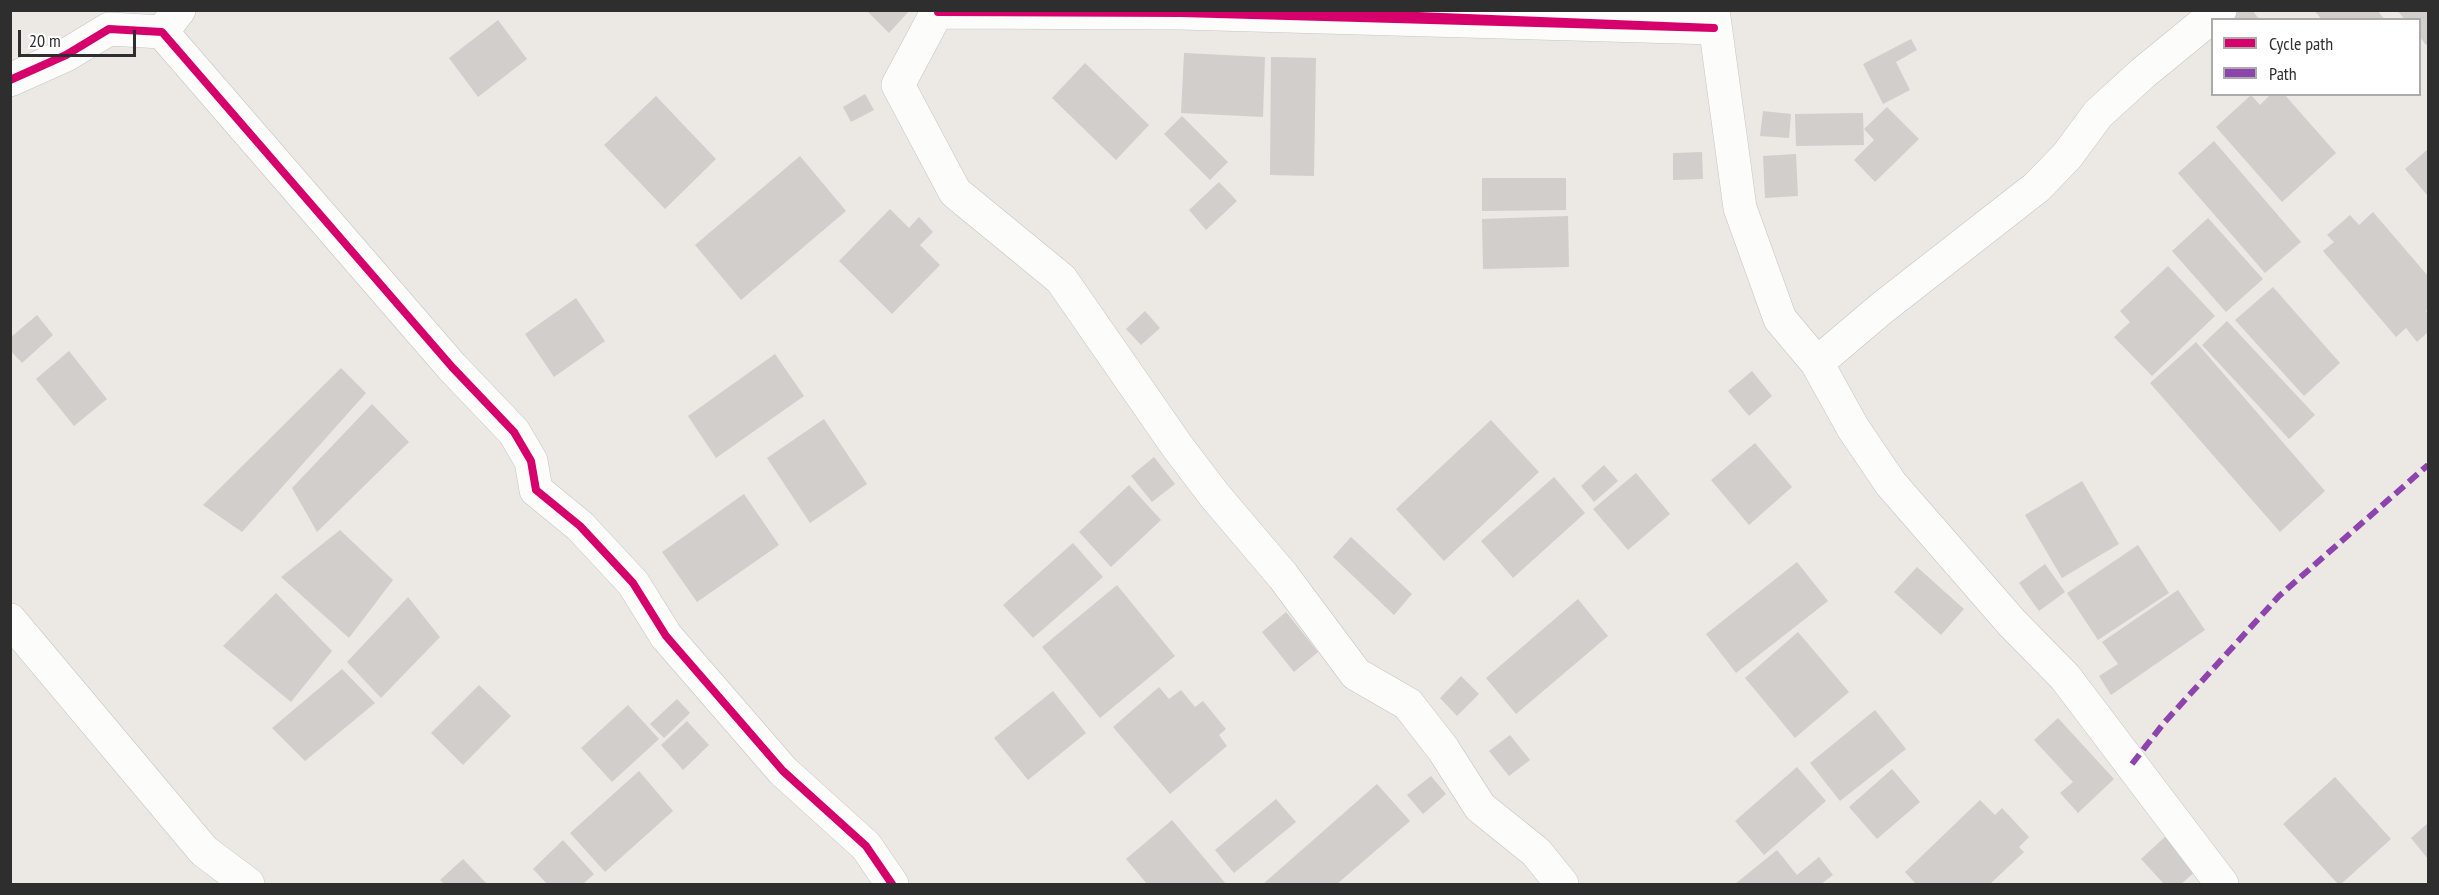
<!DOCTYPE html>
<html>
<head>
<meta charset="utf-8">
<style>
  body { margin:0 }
  #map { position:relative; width:2439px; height:895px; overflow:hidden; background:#ece8e4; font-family:"PT Sans Narrow",sans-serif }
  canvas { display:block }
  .frame { position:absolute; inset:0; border:12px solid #2e2e2e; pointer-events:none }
  .legend { position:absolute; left:2211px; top:18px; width:210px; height:78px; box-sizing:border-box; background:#fff; border:2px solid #ababab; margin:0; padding:8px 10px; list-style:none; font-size:18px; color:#2e2e2e }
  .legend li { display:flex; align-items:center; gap:12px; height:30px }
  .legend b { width:30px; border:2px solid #ababab }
  .scale { position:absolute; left:18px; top:30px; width:118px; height:27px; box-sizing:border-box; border:3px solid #2e2e2e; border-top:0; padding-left:8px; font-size:18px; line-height:21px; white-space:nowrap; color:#2e2e2e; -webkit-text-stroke:4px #fff; paint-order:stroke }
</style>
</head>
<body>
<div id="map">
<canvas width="2439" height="895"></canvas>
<div class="frame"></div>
<ul class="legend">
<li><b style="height:8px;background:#d6006c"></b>Cycle path</li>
<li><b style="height:8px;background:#8e44ad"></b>Path</li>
</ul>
<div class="scale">20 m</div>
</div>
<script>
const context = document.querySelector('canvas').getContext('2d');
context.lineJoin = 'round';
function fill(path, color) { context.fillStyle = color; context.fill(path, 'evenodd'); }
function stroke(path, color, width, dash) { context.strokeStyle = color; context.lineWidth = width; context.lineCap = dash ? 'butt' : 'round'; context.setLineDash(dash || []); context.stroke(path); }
const building = new Path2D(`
  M866,10h44l-21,23z
  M2238,10h14l8,10h-33z
  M2314,10h63l8,10h-63z
  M2397,10h31v33l-2,2 -6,-8v-17h-15z
  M498,20l29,39 -49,38 -29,-39z
  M1911,39l6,11 -21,12 14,28 -27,14 -20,-40z
  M1184,53l81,4 -2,60 -82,-4z
  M1271,57l45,1 -2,118 -44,-1z
  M1085,63l64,62 -33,35 -64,-62z
  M865,94l9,16 -23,12 -8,-15z
  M2271,94h13l52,59 -54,49 -66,-75 35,-32 9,10z
  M656,96l60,63 -51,50 -61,-64z
  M1887,107l32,32 -44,43 -21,-22 20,-20 -10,-11z
  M1763,111l28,3 -2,24 -29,-2z
  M1863,113l1,32 -68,1 -1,-32z
  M1182,116l46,46 -18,18 -46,-46z
  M2214,141l87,101 -36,31 -87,-100z
  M2428,149v47l-23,-27z
  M1702,152l1,27 -30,1v-27z
  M1796,154l2,42 -33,2 -2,-42z
  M800,156l46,55 -105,89 -46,-55z
  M1482,178h84v32l-84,1z
  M1219,182l18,19 -31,29 -17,-20z
  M890,209l19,19 10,-11 14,15 -13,13 20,20 -48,49 -53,-53z
  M2373,212l55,64v32l-2,3 2,3v18l-11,10 -11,-14 -10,9 -73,-86 11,-9 -7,-7 23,-20 9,10z
  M1568,216l1,51 -86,2 -1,-50z
  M2208,218l55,61 -37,33 -54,-61z
  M2168,266l47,50 -63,60 -38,-39 16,-15 -10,-11z
  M2273,287l67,76 -36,33 -69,-76z
  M576,298l29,43 -51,36 -29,-43z
  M1145,311l15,17 -19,17 -15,-16z
  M37,315l16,20 -31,28 -12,-13v-12z
  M2227,321l88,94 -26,24 -87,-94z
  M2196,342l129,149 -45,41 -130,-149z
  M69,351l38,48 -33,27 -38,-47z
  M775,354l29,42 -88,62 -28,-42z
  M341,368l25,25 -124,139 -39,-27z
  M1752,371l20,25 -23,20 -21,-25z
  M372,404l37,38 -92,90 -25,-44z
  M824,419l43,65 -57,39 -43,-65z
  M1491,420l48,52 -95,89 -48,-52z
  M1755,443l37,44 -43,38 -38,-45z
  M1154,457l21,27 -23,18 -21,-26z
  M1604,465l14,16 -24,21 -13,-16z
  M1636,473l34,41 -42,36 -35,-41z
  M1554,477l31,36 -72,65 -32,-37z
  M2082,481l37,63 -57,34 -37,-63z
  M1129,485l32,35 -50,47 -32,-35z
  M744,494l35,51 -82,57 -35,-50z
  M340,530l53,50 -44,58 -68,-61z
  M1351,537l61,57 -18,21 -61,-58z
  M1073,543l30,34 -70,61 -30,-33z
  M2138,545l31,48 -71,47 -31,-47z
  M1797,562l31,39 -92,72 -30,-39z
  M2045,564l20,28 -26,19 -20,-28z
  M1917,567l47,42 -23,26 -47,-43z
  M1117,585l58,71 -75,62 -58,-71z
  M2178,590l27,40 -94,65 -12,-19 19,-12 -16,-22z
  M276,593l56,58 -41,51 -68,-56z
  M408,597l32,40 -59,61 -34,-36z
  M1578,599l30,37 -92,78 -30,-36z
  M1286,612l32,40 -24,20 -32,-40z
  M1798,632l51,60 -54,46 -50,-60z
  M342,669l33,34 -70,58 -33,-33z
  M1461,676l18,18 -22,22 -17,-18z
  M479,685l32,31 -48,49 -32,-32z
  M1159,687l10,12 12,-9 14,17 8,-6 23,28 -7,6 8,11 -57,48 -57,-67z
  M1053,691l33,42 -58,47 -34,-42z
  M677,699l13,14 -26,25 -14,-14z
  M628,705l31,34 -47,43 -31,-34z
  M1875,710l31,39 -66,52 -30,-38z
  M2058,718l56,61 -36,34 -18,-20 13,-11 -39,-42z
  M687,721l22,24 -26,25 -22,-25z
  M1510,735l20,25 -21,16 -20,-25z
  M1797,767l29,34 -62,54 -29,-34z
  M1892,769l28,33 -43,37 -28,-32z
  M639,771l34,40 -68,61 -35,-39z
  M1431,776l15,18 -23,20 -16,-19z
  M2335,777l56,62 -50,45h-3l-55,-60z
  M1377,784l33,37 -73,63h-74z
  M1276,799l20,23 -62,51 -19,-23z
  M1980,800l15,15 7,-7 27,29 -10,10 5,5 -34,32h-74l-11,-12z
  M1172,820l54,64h-79l-21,-25z
  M2428,823v36l-17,-21z
  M2166,836l31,34 -16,14h-17l-23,-25z
  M563,840l31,34 -11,10h-36l-14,-15z
  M1777,850l20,25 22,-18 14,18 -12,9h-86z
  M463,859l24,25h-43l-4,-4z`);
const minor = new Path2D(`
  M938,10l-40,75 57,107 106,87 116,167 38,50 68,80 73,98 52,30 35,45 37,58 56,45 26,32
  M1713,10l27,198 40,111 37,44 36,65 38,56 121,139 53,54 157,207
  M938,12l243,1 533,15 -445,-18
  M162,32l17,-22
  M10,80l56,-25 43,-26 53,3 290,335 62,65 17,29 5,29 44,36 53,57 33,53 46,53 71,82 83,75 26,38
  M1817,363l65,-55 155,-121 30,-31 31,-42 45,-41 77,-63
  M10,620l194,231 44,33`);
const quiet = new Path2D(`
  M2132,764l31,-40 116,-128 149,-131`);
const cycleway = new Path2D(`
  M938,12l243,1 533,15 -445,-18
  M10,80l56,-25 43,-26 53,3 290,335 62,65 17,29 5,29 44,36 53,57 33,53 46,53 71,82 83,75 26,38`);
fill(building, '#d1cecb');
stroke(minor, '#c5c5c5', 34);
stroke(minor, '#fcfcfb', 33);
stroke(quiet, '#8e44ad', 6, [12, 6]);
stroke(cycleway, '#d6006c', 8);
</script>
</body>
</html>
